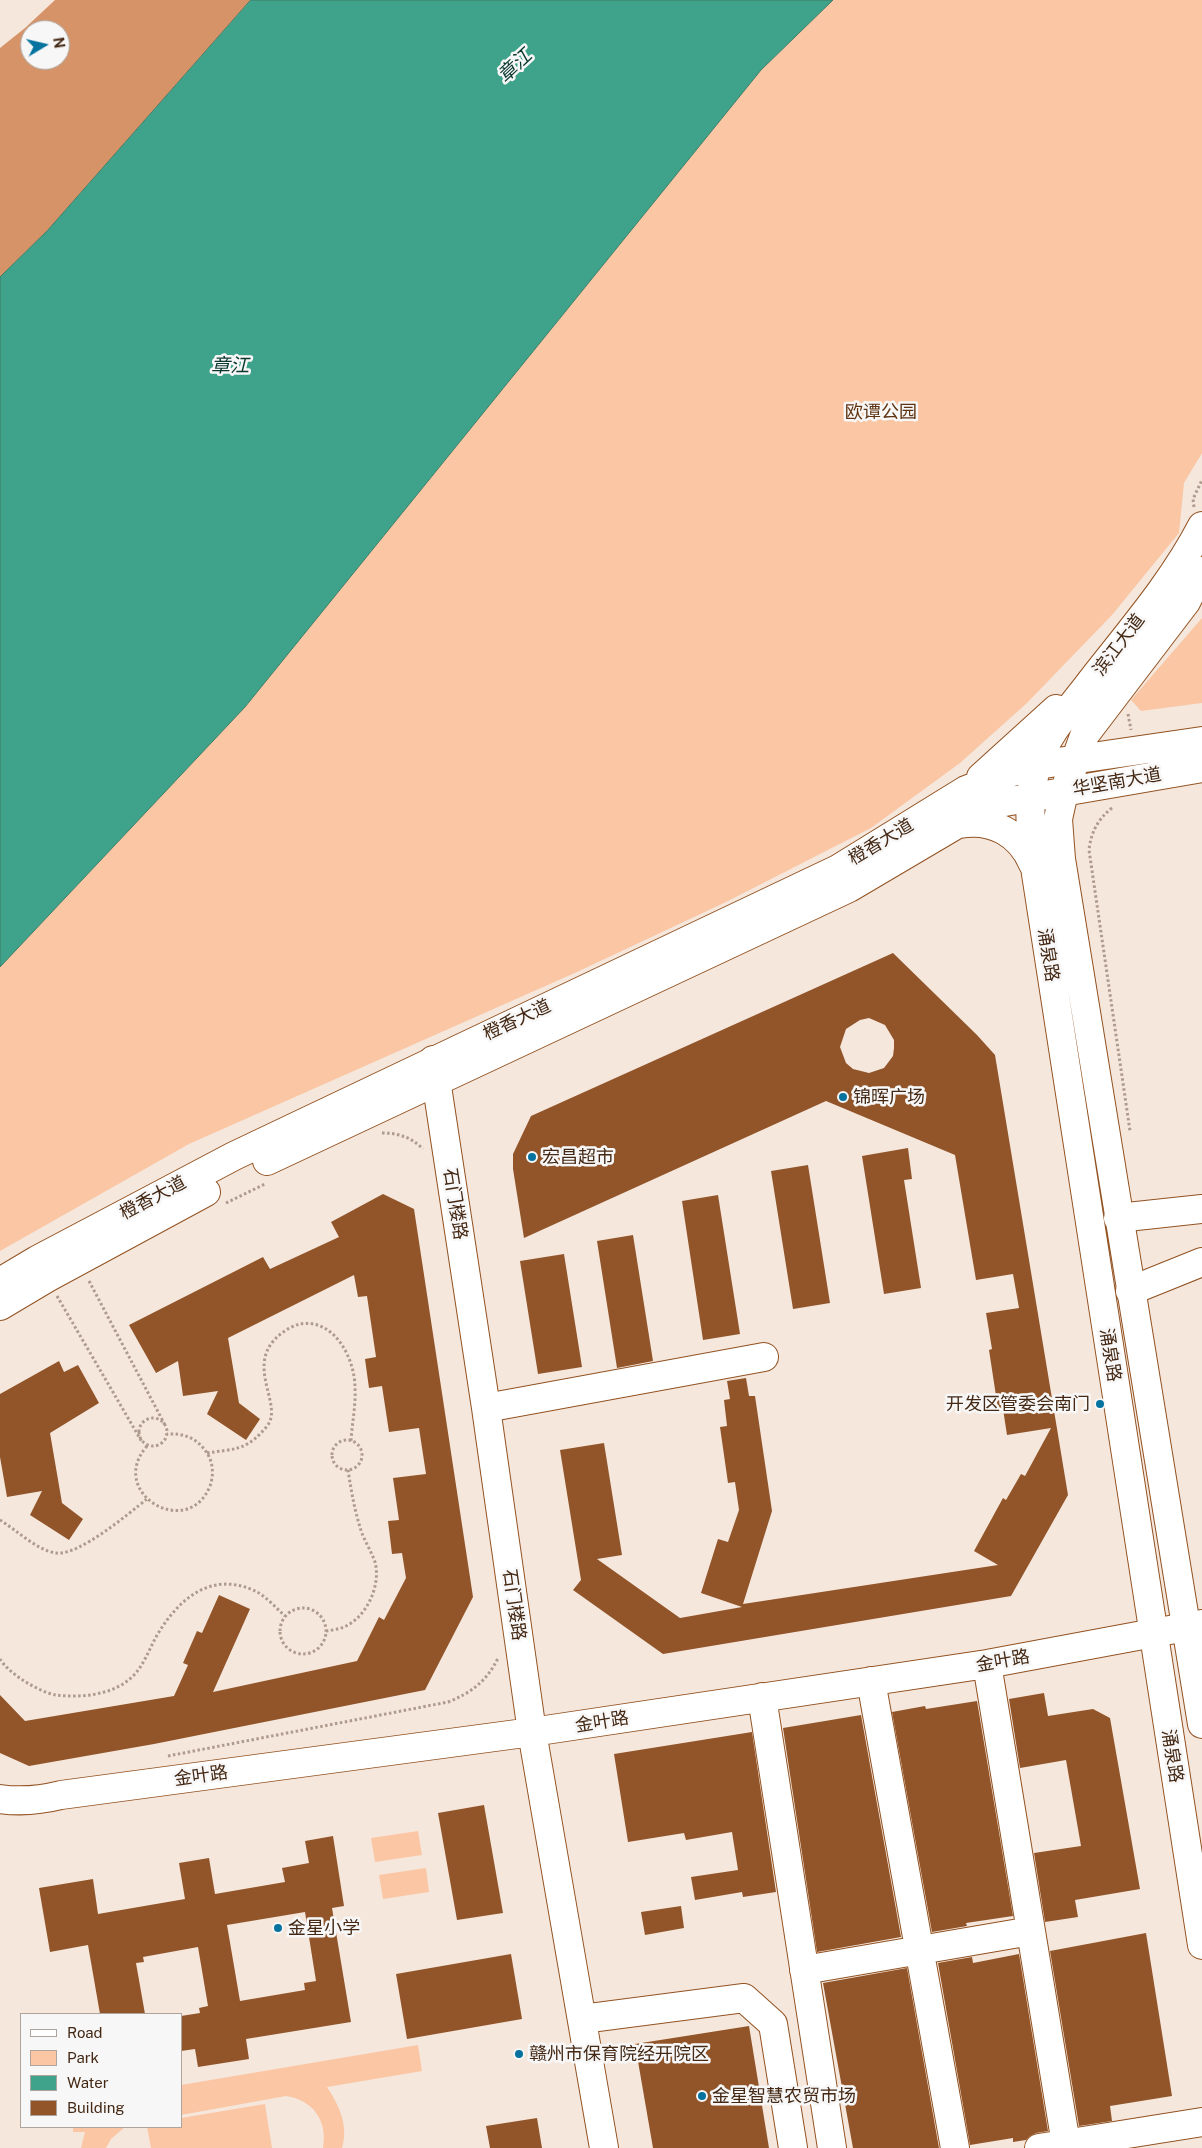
<!DOCTYPE html>
<html>
<head>
<meta charset="utf-8">
<style>
  body { margin:0 }
  #map { position:relative; width:1202px; height:2148px; overflow:hidden; background:#f6e7dd; font-family:"Public Sans",sans-serif }
  canvas { display:block }
  .legend { position:absolute; left:20px; top:2013px; width:162px; height:115px; box-sizing:border-box; background:#f7f7f7; border:1px solid #afa49c; margin:0; padding:6px 9px; list-style:none; font-size:15px; color:#442814 }
  .legend li { display:flex; align-items:center; gap:10px; height:25px }
  .legend b { width:25px; border:1px solid #afa49c }
  .north { position:absolute; left:20px; top:20px; width:50px; height:50px; box-sizing:border-box; background:#f7f7f7; border:1px solid #afa49c; border-radius:50%; rotate:81deg; font-size:14px; font-weight:700; line-height:20px; text-align:center; color:#442814 }
  .north::after { content:''; display:block; margin:auto; width:18px; height:22px; background:#06729e; clip-path:polygon(50% 0,100% 100%,50% 72%,0 100%) }
</style>
</head>
<body>
<div id="map">
<canvas width="1202" height="2148"></canvas>
<ul class="legend">
<li><b style="height:6px;background:#fff"></b>Road</li>
<li><b style="height:14px;background:#fac6a4"></b>Park</li>
<li><b style="height:14px;background:#3fa28a"></b>Water</li>
<li><b style="height:14px;background:#915529"></b>Building</li>
</ul>
<div class="north">N</div>
</div>
<script>
const context = document.querySelector('canvas').getContext('2d');
context.lineJoin = 'round';
function fill(path, color) { context.fillStyle = color; context.fill(path, 'evenodd'); }
function stroke(path, color, width, dash) { context.strokeStyle = color; context.lineWidth = width; context.lineCap = dash ? 'butt' : 'round'; context.setLineDash(dash || []); context.stroke(path); }
function drawText(font, color, halo, rows, align = 'center') {
  context.font = font + ' "Public Sans","Noto Sans SC",sans-serif'; context.lineWidth = 5; context.setLineDash([]); context.textBaseline = 'middle'; context.strokeStyle = halo; context.fillStyle = color; for (const [text, x, y, turn = 0] of rows) {
    context.save(); context.translate(x, y); context.rotate((+turn || 0) * Math.PI / 180); context.textAlign = isNaN(turn) ? turn : align; if (halo) context.strokeText(text, 0, 0); context.fillText(text, 0, 0); context.restore();
  }
}
const green = new Path2D(`
  M833,0h369v453l-18,30 -5,50 -67,82 -85,88 -67,60 -89,65 -145,74 -149,70 -388,172 -189,107v-284l245,-260 516,-637z
  M1202,618v85l-61,8 -10,-11z
  M418,1831l4,24 -47,7 -4,-24z
  M426,1868l3,24 -46,7 -4,-24z
  M418,2045l4,26 -95,16c12,18 22,39 15,61h-19c5,-27 -10,-48 -37,-52l-105,19v-30z
  M265,2104l7,44h-121l-4,-21h34v-9z
  M73,2127h52l-14,12 -5,9h-25l4,-16h-12z`);
const forest = new Path2D(`
  M55,0h196l-204,231 -47,46v-229l25,-20zM30,30h30v30h-30z`);
const water = new Path2D(`
  M251,0h582l-72,70 -516,637 -245,260v-690l47,-46z`);
const building = new Path2D(`
  M893,953l84,82 18,20 73,440 -57,101 -348,58 -90,-64 8,-10 -21,-130 44,-7 18,112 -25,4 83,59 62,-11 -41,-14 17,-54 10,3 11,-32 -4,-28 -7,1 -8,-56 7,-1 -3,-26 6,-1 -3,-18 19,-3 3,18h6l17,115 -29,93 255,-39 -24,-14 29,-53 3,2 15,-26 4,2 26,-48 -44,7 -4,-26h-5l-9,-59 3,-1 -6,-36 33,-5 -6,-34 -37,6 -21,-125 -129,-54 -302,137 -11,-69v-15l18,-38zM869,1018l16,7 9,15v8l-1,8 -9,12 -15,5 -16,-4 -7,-6 -6,-16 6,-18 14,-9z
  M908,1148l4,31 -8,1 17,108 -37,6 -22,-138z
  M808,1165l22,138 -37,6 -22,-138z
  M383,1194l31,15 59,388 -48,93 -271,54 -125,22 -29,-13v-58l25,26 149,-25 14,-31 -5,-2 14,-32 5,2 17,-38 31,14 -37,83 144,-31 22,-44 5,3 22,-42 -4,-25 -10,1 -4,-33 11,-1 -6,-42 33,-4 -7,-46 -30,4 -7,-46 -13,2 -4,-29 11,-2 -9,-61 -9,1 -4,-22 -126,63 11,65 21,16 -14,21 -39,-26 11,-23 -35,5 -5,-35 -22,12 -27,-48 134,-68 7,12 69,-32 -8,-15z
  M718,1195l22,139 -37,6 -21,-139z
  M633,1235l20,126 -36,7 -20,-127z
  M564,1254l18,113 -44,7 -18,-113z
  M59,1361l5,11 14,-7 21,38 -49,30 12,70 21,16 -14,21 -39,-25 12,-24 -35,6 -7,-40v-63z
  M1044,1693l4,23 45,-7 17,9 30,171 -65,11 3,17 -33,5 -11,-69 47,-7 -15,-86 -46,8 -11,-69z
  M977,1701l36,215 -47,7 1,3 -35,6 -40,-220 33,-6 1,3z
  M861,1715l40,222 -84,15 -34,-224z
  M752,1732l24,160 -33,5 -1,-5 -47,8 -4,-23 47,-7 -6,-38 -46,8 -2,-7 -56,9 -14,-88z
  M484,1805l19,108 -46,7 -19,-107z
  M333,1836l11,70 -12,2 19,114 -105,17 3,20 -51,8 -3,-18 -14,2v-35l19,-3 -1,-5 9,-2 -10,-59 -55,10 1,5 -8,1 9,51h-45l-12,-69 -38,7 -11,-64 54,-9 5,35 87,-15 -6,-36 30,-5 6,36 70,-12 -3,-14 27,-5 -4,-22zM305,1912l11,69 -12,2 1,7 -65,11 -13,-76z
  M681,1906l3,22 -39,7 -4,-23z
  M1146,1933l26,163 -62,10 2,15 -33,5 -29,-175z
  M511,1954l11,65 -115,20 -11,-65z
  M1019,1954l29,177 -12,2 -6,3 -4,4 -13,2v-4l-43,7 -32,-182 34,-6 1,6z
  M907,1968l32,180h-86l-30,-165z
  M749,2026l20,122h-116l-18,-104z
  M537,2118l5,30h-52l-4,-22z`);
const path = new Path2D(`
  M1194,507l-1,-8 9,-19
  M1128,714l3,16
  M1112,808c-14,11 -21,24 -23,42l41,281
  M382,1133c16,0 29,4 41,16
  M226,1203l39,-19
  M89,1281l76,144
  M57,1296l85,146
  M139 1432a14 14 0 1 1 28 0a14 14 0 1 1-28 0Z
  M332 1455a15 15 0 1 1 30 0a15 15 0 1 1-30 0Z
  M147,1446c-41,47 41,95 63,40 4,-11 3,-24 -3,-33 -10,-15 -23,-20 -40,-19
  M207,1453c25,-4 37,-2 55,-21 2,-3 6,-6 7,-9 10,-18 -14,-48 -1,-74 6,-12 20,-22 32,-25 34,-6 55,34 55,64 1,17 -3,35 -4,53
  M0,1520c15,9 38,31 56,33 23,3 72,-39 91,-54
  M280 1631a23 23 0 1 1 46 0a23 23 0 1 1-46 0Z
  M326,1631c7,-1 15,-2 22,-6 20,-11 33,-41 27,-63 -4,-12 -12,-23 -15,-35 -6,-19 -9,-38 -12,-57
  M0,1659c9,15 39,33 56,36 27,3 59,0 78,-20 12,-13 16,-29 25,-43 21,-34 52,-60 94,-42 12,5 22,17 32,26
  M168,1756l280,-54c23,-9 39,-21 50,-44`);
const minor = new Path2D(`
  M433,1060l53,348 46,324 72,416
  M1118,1218l84,-9
  M1130,1291l72,-29
  M486,1408l278,-51
  M987,1664l79,480
  M871,1681l84,467
  M762,1697l70,451
  M0,1799c21,3 41,1 61,-4l471,-63 455,-68 215,-40
  M804,1970l227,-39
  M582,2019l162,-21 29,26 20,124
  M1039,2148l163,-26`);
const major = new Path2D(`
  M1202,526c-29,56 -71,104 -110,154 -20,27 -45,52 -55,85 -11,36 -6,73 -1,109l166,1071
  M1202,571l-16,31 -102,134 -20,56 -6,27 3,40 141,865
  M981,777l75,-68
  M959,824c33,-6 61,9 74,40
  M267,1161l582,-273 122,-72 28,-13 203,-35
  M0,1282l37,-22 197,-104 604,-287 128,-79 46,-18 25,-7 165,-24
  M0,1306l47,-28 159,-86`);
const markers = [
  [843,1097,5,"#06729e"],
  [532,1157,5,"#06729e"],
  [1100,1404,5,"#06729e"],
  [278,1928,5,"#06729e"],
  [519,2054,5,"#06729e"],
  [702,2096,5,"#06729e"]
];
const parkNames = [
  ["欧谭公园",881,412]
];
const streetNames = [
  ["滨江大道",1119,645,-53],
  ["华坚南大道",1117,782,-10],
  ["橙香大道",881,842,-31],
  ["涌泉路",1048,955,81],
  ["橙香大道",517,1020,-25],
  ["橙香大道",153,1198,-28],
  ["石门楼路",455,1204,81],
  ["涌泉路",1110,1355,81],
  ["石门楼路",514,1605,82],
  ["金叶路",1003,1661,-10],
  ["金叶路",602,1722,-9],
  ["涌泉路",1172,1756,81],
  ["金叶路",201,1776,-8]
];
const poiNames = [
  ["锦晖广场",853,1097],
  ["宏昌超市",542,1157],
  ["开发区管委会南门",1090,1404,"right"],
  ["金星小学",288,1928],
  ["赣州市保育院经开院区",529,2054],
  ["金星智慧农贸市场",712,2096]
];
const waterNames = [
  ["章江",515,66,-43],
  ["章江",230,366]
];
fill(green, '#fac6a4');
fill(forest, '#d59367');
fill(water, '#3fa28a');
stroke(water, '#407d67', 1);
fill(building, '#915529');
stroke(minor, '#925221', 30);
stroke(major, '#925221', 30);
stroke(path, '#af9b8d', 3, [2.5, 2.5]);
stroke(minor, '#fff', 28);
stroke(major, '#fff', 28);
for (const [x, y, r, color] of markers) { const dot = new Path2D(); dot.arc(x, y, r, 0, 2 * Math.PI); context.fillStyle = color; context.fill(dot); stroke(dot, '#f7f7f7', 2); }
drawText('18px', '#5e3311', '#f7f7f7', parkNames);
drawText('18px', '#442814', '#f7f7f7', streetNames);
drawText('18px', '#442814', '#f7f7f7', poiNames, 'left');
drawText('italic 19px', '#09372d', '#f7f7f7', waterNames);
</script>
</body>
</html>
